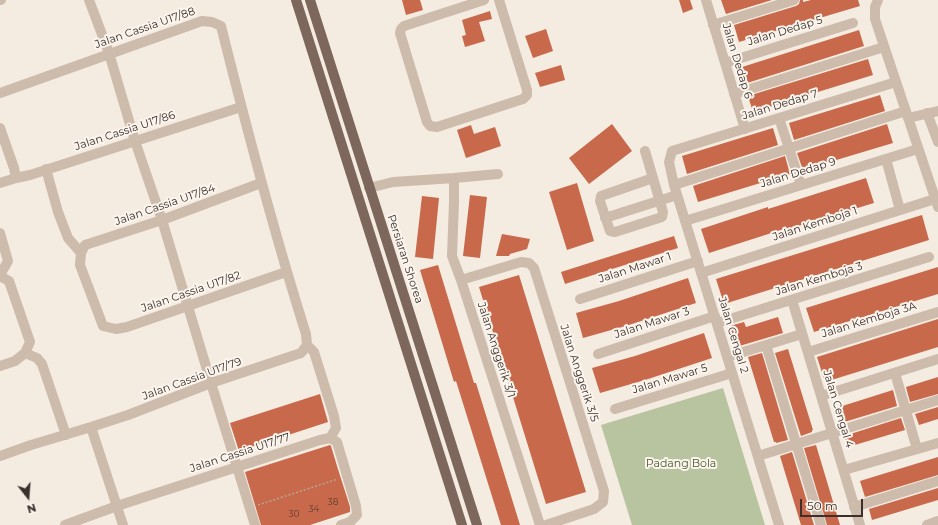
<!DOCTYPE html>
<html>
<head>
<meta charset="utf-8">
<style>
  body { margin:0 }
  #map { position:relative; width:938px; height:525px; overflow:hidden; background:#f4ebe1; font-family:Montserrat,sans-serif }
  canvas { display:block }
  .north { position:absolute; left:8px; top:477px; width:40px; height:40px; -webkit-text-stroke:3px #fbf5ee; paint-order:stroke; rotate:163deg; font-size:11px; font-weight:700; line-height:16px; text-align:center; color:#3b302b }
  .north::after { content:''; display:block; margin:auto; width:14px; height:18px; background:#3b302b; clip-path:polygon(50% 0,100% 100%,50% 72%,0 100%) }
  .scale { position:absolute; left:800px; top:499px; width:63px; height:18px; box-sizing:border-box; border:2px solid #3b302b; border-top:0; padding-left:5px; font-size:12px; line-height:14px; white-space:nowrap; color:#3b302b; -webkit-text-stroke:3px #fbf5ee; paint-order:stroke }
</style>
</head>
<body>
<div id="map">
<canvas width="938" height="525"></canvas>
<div class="north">N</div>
<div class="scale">50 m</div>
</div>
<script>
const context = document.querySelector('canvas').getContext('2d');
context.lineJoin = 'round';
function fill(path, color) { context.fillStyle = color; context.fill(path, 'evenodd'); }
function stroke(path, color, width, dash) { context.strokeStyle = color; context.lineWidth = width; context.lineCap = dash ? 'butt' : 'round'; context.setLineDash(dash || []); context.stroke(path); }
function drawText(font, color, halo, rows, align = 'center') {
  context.font = font + ' Montserrat,sans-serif'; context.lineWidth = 4; context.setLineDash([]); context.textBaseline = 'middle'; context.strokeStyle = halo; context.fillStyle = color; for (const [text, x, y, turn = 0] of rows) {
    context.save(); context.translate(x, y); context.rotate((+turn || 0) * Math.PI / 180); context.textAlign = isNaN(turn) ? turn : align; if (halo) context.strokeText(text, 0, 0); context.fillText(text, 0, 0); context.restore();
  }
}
const green = new Path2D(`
  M723,388l42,137h-133l-31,-100z`);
const building = new Path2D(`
  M402,0h18l3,10 -17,5z
  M679,0h11l3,9 -10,4z
  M721,0h51l-46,14z
  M800,0h3v2l8,-2h47l2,6 -121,36 -5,-17 62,-19 3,-2z
  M490,11l2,8 -13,3 6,19 -20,6 -3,-11 4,-1 -4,-15z
  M546,29l7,22 -20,7 -8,-22z
  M859,30l5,16 -120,38 -5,-16z
  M868,59l5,16 -120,37 -5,-16z
  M561,65l4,15 -25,7 -5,-14z
  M880,95l5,16 -91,29 -5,-17z
  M612,124l20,27 -43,33 -20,-26z
  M887,124l6,19 -90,27 -6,-17z
  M471,125l3,9 21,-7 6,19 -35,12 -9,-28z
  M773,128l5,17 -91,29 -5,-18z
  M785,156l5,18 -92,28 -5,-16z
  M866,178l8,25 -89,27 -1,-1 -75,24 -8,-24 67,-22v2z
  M577,183l17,58 -27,9 -18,-58z
  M470,195l17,2 -7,61 -17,-2z
  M422,196l17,2 -6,61 -18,-2z
  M922,215l7,25 -205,64 -8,-25z
  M502,234l28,5 -3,10 -17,5 -1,2h-13z
  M674,236l4,12 -113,36 -4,-12z
  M438,265l36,118h2l44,142h-19l-45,-144 -2,1 -34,-112z
  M938,267v27l-124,38 -8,-24z
  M519,275l67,217 -40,12 -67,-217z
  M688,278l8,25 -67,22 -46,13 -7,-25 43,-12z
  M778,317l5,16 -47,14 -6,-21 14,-4 2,5z
  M938,319v28l-113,35 -8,-25z
  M704,333l8,25 -67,22 -45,13 -8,-25 43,-12z
  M788,349l25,81h-1v2l-11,4 -26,-83z
  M762,353l26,87 -12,3v-1h-2l-26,-85z
  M938,377v17l-28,8 -4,-15z
  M893,390l4,16 -56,17 -5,-15z
  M320,394l8,28 -89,29 -9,-28z
  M938,407v12l-19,6 -4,-11z
  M901,418l4,12 -57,17 -4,-11z
  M330,445l1,1 6,20 13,41v5l-40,13h-49l-16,-53z
  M816,445l24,80h-13l-23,-77z
  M792,452l22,73h-13l-21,-69z
  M938,457v18l-73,22 -5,-16z
  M938,488v12l-66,20 -3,-11z`);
const path = new Path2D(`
  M258,505l80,-26`);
const minor = new Path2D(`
  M0,0h1
  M89,0l20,53 26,88 27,79 49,163 44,142
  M484,0l-80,26 -3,3 -1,4 27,89 3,4 7,1 86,-28 4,-4v-5l-28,-90
  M706,0l39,129
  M878,0l-3,7v12l63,188
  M713,25l81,-25
  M725,63l128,-40
  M0,93l202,-72 10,1 9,4c26,104 53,207 85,308l1,11 -6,8 -90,30 -83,32 -37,12 -60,18 -31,11
  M734,94l150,-47
  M927,113l11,29
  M779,118l22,67
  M908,118l30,-7
  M0,128l14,40 2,10
  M645,151l18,61 -1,5 -47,15 -5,-1 -10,-30 1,-5 52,-18
  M886,159l14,51
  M46,169l12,43 10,26 13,15 -1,12 23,61 13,3 11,-2 159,-55
  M454,178v24l-2,54 9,24 79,245
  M0,183l16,-5 14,-3 211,-68
  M674,185l232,-74
  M369,188l24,-6 61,-4 44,-4
  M605,218l72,-23
  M685,221l233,-72
  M0,233l8,28 -8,14
  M81,253l4,-8 77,-25 99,-37
  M701,273l234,-74
  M0,276l9,5 21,61 -5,11 -10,8 -15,5
  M461,280l60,-18 8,1 5,5 70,223 -1,11 -9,7 -48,16
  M580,299l118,-38
  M792,300l68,225
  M717,323l212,-66
  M307,345l7,7 20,64 2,12 -6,10
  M766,345l55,180
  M808,352l130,-40
  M25,353l12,5 5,6 24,71
  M598,354l117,-38
  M727,357l75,-23
  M895,373l22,76
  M821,396l117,-37
  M615,409l117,-36
  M91,427l32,98
  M758,456l180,-56
  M844,470l94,-27
  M854,507l84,-26
  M65,525l52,-19 203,-66 10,-2 7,4 19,64 1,9 -7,7 -9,3
  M779,525l-105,-340 -5,-23 3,-11 224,-69
  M927,525l11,-4`);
const major = new Path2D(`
  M296,0l166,525
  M310,0l167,525`);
const numberNames = [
  ["38",333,502],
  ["34",314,509],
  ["30",294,514]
];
const streetNames = [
  ["Jalan Cassia U17/88",145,28,-19],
  ["Jalan Dedap 5",785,31,-17],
  ["Jalan Dedap 6",737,61,73],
  ["Jalan Dedap 7",780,105,-17],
  ["Jalan Cassia U17/86",125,131,-18],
  ["Jalan Dedap 9",798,173,-17],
  ["Jalan Cassia U17/84",165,205,-19],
  ["Jalan Kemboja 1",815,224,-18],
  ["Persiaran Shorea",405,259,72],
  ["Jalan Mawar 1",635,268,-18],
  ["Jalan Kemboja 3",819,279,-17],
  ["Jalan Cassia U17/82",191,292,-19],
  ["Jalan Kemboja 3A",869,320,-17],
  ["Jalan Mawar 3",652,323,-18],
  ["Jalan Cengal 2",733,335,73],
  ["Jalan Anggerik 3/1",496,350,72],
  ["Jalan Anggerik 3/5",579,373,72],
  ["Jalan Cassia U17/79",192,379,-20],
  ["Jalan Mawar 5",670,379,-17],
  ["Jalan Cengal 4",838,409,73],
  ["Jalan Cassia U17/77",240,453,-18]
];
const parkNames = [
  ["Padang Bola",681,464]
];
fill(green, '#b8c4a0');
fill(building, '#c8694b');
stroke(path, '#b9a596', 1.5, [2, 2]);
stroke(minor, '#cdbbac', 10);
stroke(major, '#7d675c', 10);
drawText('9px', '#5e3e33', null, numberNames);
drawText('11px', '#3b302b', '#fbf5ee', streetNames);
drawText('11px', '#4a5a2e', '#fbf5ee', parkNames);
</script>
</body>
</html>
